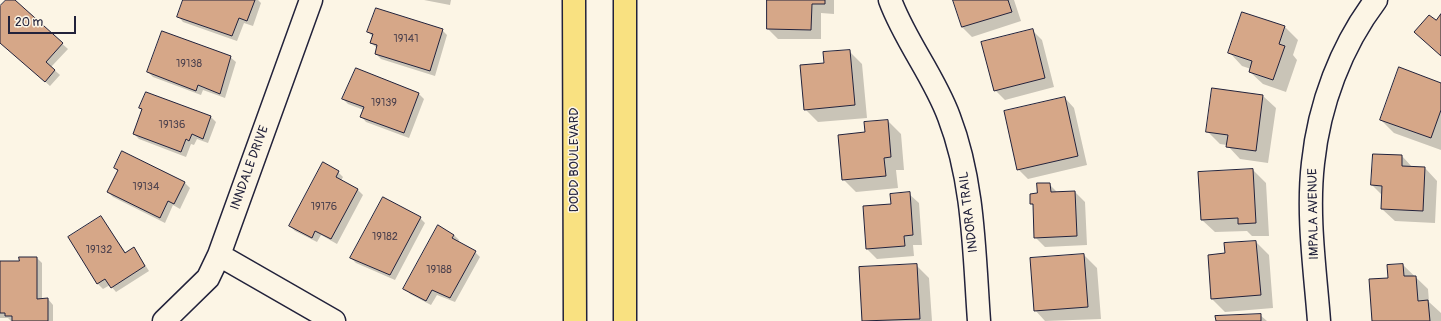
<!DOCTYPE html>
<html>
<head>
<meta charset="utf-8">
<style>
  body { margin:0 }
  #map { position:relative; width:1441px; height:321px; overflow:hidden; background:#fcf5e5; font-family:Pangolin,sans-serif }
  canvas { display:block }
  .scale { position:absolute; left:8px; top:16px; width:68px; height:18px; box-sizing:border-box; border:2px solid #22223b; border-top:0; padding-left:5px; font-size:12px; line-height:14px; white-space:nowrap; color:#22223b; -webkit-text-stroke:3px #fcf5e5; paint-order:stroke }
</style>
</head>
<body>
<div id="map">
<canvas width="1441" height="321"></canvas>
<div class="scale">20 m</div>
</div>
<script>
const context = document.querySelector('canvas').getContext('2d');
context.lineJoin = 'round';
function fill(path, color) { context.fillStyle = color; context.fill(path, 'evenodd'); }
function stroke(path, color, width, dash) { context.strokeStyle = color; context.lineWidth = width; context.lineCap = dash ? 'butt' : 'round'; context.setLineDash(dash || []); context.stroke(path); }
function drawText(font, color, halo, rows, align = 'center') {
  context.font = font + ' Pangolin,sans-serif'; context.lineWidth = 3; context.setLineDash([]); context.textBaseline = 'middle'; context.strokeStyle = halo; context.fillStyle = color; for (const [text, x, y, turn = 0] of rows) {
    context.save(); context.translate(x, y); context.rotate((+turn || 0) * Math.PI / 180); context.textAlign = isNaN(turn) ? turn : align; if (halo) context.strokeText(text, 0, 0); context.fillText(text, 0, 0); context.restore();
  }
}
const shadow = new Path2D(`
  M7,0h6l55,49 -17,18 9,8 -10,11 -50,-44v-35z
  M184,0h74l3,3 -8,23 -9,-3 -7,18 -54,-19 -5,-6z
  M424,0h27l-1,5z
  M768,0h66v14l-13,-1v26h-43l-10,-10z
  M954,0h60l7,21 -49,16 -10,-10z
  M1243,13l42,14 13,13 -5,15 4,5 -11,32 -23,-8 -13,-12 1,-3 -9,-3 -12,-13z
  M442,30l5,5 -12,41 -54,-17 -5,-5 1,-6 -6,-5 2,-6 -5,-5z
  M1032,30l10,10 12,47 -49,13 -10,-10z
  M849,51l13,13 5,54 -49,4 -13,-13 20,-45z
  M230,57l6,5 -11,36 -22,-8 -2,5 -48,-18 -5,-5z
  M1441,84v66l-47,-17 -13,-13z
  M146,93l65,24 5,5 -8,21 -11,-4 -3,6 -3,-1 -5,13 -47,-18 -5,-5 9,-24z
  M418,93l6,6 -15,39 -43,-16 -5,-6 3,-6 -16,-6 -5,-5z
  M1263,96l13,12 -8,55 -28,-4 -13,-14 -7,-1 -13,-13z
  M1065,98l9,10 13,57 -59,14 -10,-10z
  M888,121l13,13 3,36h-8l2,18 -42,4 -13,-13 23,-46z
  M122,152l63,31 5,5 -10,21 -7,-4 -8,18 -52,-26 -5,-5 10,-21 -3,-3z
  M1402,156l11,12h12l12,13 -2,42 -40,-2 -13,-12v-14l-10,-10z
  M1253,170l13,13 3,53h-17l-5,-5 -32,1 -13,-12z
  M338,172l5,5 -2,4 17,9 5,5 -26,49 -16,-9 -4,7 -22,-11 -5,-5z
  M1049,184l9,9 17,-1 10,10 2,43 -42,2 -10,-10 -1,-31 -3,-2z
  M909,194l10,9 3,42h-9l1,11 -37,3 -10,-10 -3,-42 28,-2z
  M101,217l25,36 8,-5 15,23 -33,21 -6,-7 -7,4 -5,-5 -29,-46z
  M420,218l5,5 -30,57 -39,-17 -5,-5z
  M454,235l5,5 -1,2 17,10 5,5 -25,45 -18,-7 -6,10 -21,-11 -5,-6z
  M1256,242l13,13 4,53 -48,4 -13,-13 15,-45z
  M1084,255l13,13 4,51 -56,2 -10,-11z
  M37,258l5,5v37l6,-1 5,6v16h-42l-3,-3h-8v-56h20z
  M916,265l13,13 3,43h-69l-3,-53z
  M1403,265l25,24 1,13 12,11v8h-68l16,-43z
  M1260,315l7,6h-50z`);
const building = new Path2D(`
  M6,0h9l48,43 -17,19 9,8 -10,12 -45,-39v-37z
  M183,0h72l-8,21 -8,-3 -7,18 -55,-19z
  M767,0h58v4h-13l-1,26 -44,-1z
  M953,0h55l4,12 -50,15z
  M376,8l67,21 -13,42 -55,-17 2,-9 -7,-2 3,-9 -6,-2z
  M1242,12l43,14 -6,18 6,2 -12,34 -24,-8 3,-11 -24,-8z
  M1441,14v42l-27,-24 15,-17 7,5z
  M1033,29l12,49 -51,13 -13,-49z
  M162,31l69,25 -11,38 -22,-9 -2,6 -49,-19z
  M850,50l5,55 -51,5 -4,-45 24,-2 -1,-11z
  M1399,67l42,16v27l-10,28 -51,-18z
  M356,68l63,25 -15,40 -44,-16 4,-10 -22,-8z
  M1212,88l51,7 -7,56 -30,-4 2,-12 -22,-3z
  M146,92l65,24 -8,23 -11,-5 -3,7 -3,-2 -5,13 -48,-18 9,-25 -3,-1z
  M1065,97l13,59 -61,14 -13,-59z
  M888,120l3,37 -7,1 2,18 -44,4 -4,-45 27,-3 -1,-10z
  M122,151l63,31 -11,22 -6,-3 -8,17 -53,-26 11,-22 -4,-2z
  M1373,154l29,1v11l23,1 -2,44 -42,-2 1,-23 -11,-1z
  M323,162l16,9 -3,6 22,12 -27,50 -16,-8 -3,7 -23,-12z
  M1253,169l3,54 -18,1v-6l-37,2 -3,-48z
  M1037,183h13l1,9 24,-1 2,45 -43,2 -1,-34h-3v-10l7,-1z
  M910,192l3,43 -9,1 1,10 -39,3 -3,-43 28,-2 -1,-10z
  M383,197l38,20 -31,58 -40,-17z
  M101,216l24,37 9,-6 11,19 -34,22 -6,-9 -8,5 -29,-47z
  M438,225l16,10 -2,3 24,13 -26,47 -18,-8 -6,11 -23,-12z
  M1256,241l5,54 -50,4 -3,-44 17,-2 -1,-10z
  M1084,254l4,53 -54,4 -4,-53z
  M19,257h18v42l11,-1v23h-36v-5h-7v-3h-5v-52h19z
  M917,264l3,55 -58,2 -3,-54z
  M1403,264l1,12h12l2,25 10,-1 2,21h-58l-3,-42 19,-1 -1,-13z
  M1261,314v7h-45l-1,-5z`);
const minor = new Path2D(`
  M890,0c15,41 44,76 59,117 25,65 25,135 30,204
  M219,255l115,66
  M164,321l44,-43 11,-23 92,-255
  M1319,321c-4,-52 -12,-106 -6,-158 6,-58 28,-117 63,-163`);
const major = new Path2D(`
  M574,0l1,321
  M625,0v321`);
const numberNames = [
  ["19141",406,39],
  ["19138",189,64],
  ["19139",384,103],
  ["19136",172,125],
  ["19134",146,187],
  ["19176",324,207],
  ["19182",385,237],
  ["19132",99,250],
  ["19188",439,270]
];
const streetNames = [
  ["DODD BOULEVARD",575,160,-90],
  ["INNDALE DRIVE",250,168,-70],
  ["INDORA TRAIL",969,212,-97],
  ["IMPALA AVENUE",1314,214,-91]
];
fill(shadow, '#0003');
fill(building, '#d6a788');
stroke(building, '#22223b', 1);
stroke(minor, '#22223b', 25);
stroke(major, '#22223b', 25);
stroke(minor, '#fcf5e5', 22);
stroke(major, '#f9e181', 22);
drawText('11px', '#4f434e', null, numberNames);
drawText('13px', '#22223b', '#fcf5e5', streetNames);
</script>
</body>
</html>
